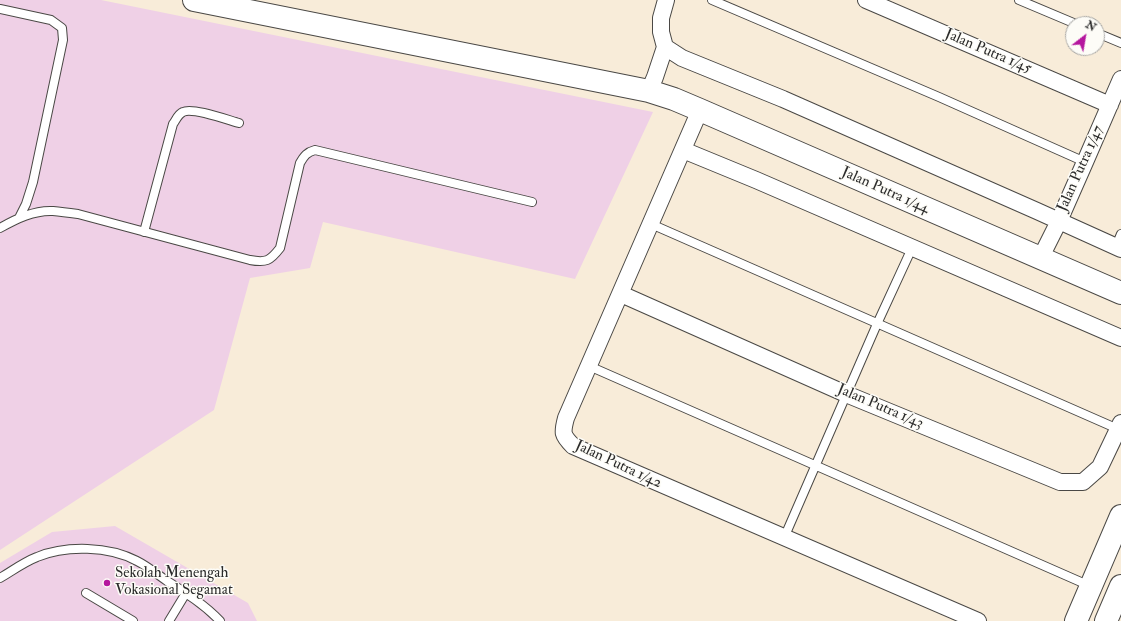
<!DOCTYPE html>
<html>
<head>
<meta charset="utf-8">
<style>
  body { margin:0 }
  #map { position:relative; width:1121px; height:621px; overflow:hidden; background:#f8ecd9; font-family:"IM FELL Double Pica",serif }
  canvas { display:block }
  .north { position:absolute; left:1065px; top:16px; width:40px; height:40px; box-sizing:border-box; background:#fdfcf7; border:1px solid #a9a8a5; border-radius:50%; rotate:31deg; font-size:11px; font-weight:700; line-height:16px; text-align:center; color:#2b2b2b }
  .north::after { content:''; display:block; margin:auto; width:14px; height:18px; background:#b5179e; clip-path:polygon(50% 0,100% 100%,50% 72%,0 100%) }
</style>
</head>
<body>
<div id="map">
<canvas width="1121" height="621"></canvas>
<div class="north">N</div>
</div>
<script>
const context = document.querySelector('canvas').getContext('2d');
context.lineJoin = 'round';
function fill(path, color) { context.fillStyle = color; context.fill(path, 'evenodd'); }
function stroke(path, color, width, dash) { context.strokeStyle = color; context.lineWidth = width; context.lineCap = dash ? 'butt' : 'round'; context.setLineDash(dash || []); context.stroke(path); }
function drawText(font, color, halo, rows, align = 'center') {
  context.font = font + ' "IM FELL Double Pica",serif'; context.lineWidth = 3; context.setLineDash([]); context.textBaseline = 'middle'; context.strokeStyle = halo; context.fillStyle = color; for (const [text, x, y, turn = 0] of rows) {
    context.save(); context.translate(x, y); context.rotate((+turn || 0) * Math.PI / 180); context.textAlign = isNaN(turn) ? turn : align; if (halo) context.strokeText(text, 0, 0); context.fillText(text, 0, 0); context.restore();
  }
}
const built = new Path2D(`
  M0,0h101l552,112 -78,167 -252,-57 -13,46 -60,10 -36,132 -214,140z
  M115,526l133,77 9,18h-257v-58l52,-31z`);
const lane = new Path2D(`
  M712,0l227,97 146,65
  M1019,0l57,24
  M0,9l51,11 11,8 1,12 -30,142 -7,22 -7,14
  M1097,33l24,10
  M651,224l467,205
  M0,228c16,-9 34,-18 53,-17 9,1 17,2 25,3l172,46c16,3 20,1 30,-12l20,-85c4,-7 7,-11 15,-13l217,52
  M144,232l29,-108c3,-4 5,-10 10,-12 9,-5 45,8 56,11
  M1116,246l5,-12
  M589,366l501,220
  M784,538l93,-214 35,-76
  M0,578c12,-7 24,-16 37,-21 29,-12 72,-11 100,4 10,5 20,13 30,20 19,12 38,24 53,40
  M86,593l47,28
  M169,621l17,-28`);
const street = new Path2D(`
  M866,0l244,105
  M665,47l17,11 101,41 254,112 84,38
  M649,91l6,-14 10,-30 -4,-15v-14l5,-18
  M700,110l-134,308c-4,15 -4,17 7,28l405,175
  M683,150l73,30 365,158
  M1040,259l19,-38 26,-59 36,-83
  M621,294l225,100 214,88h23l17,-15 21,-44`);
const secondary = new Path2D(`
  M194,0l455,91 25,8 26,11 421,183
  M1076,621l45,-105
  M1106,621l15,-35`);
const markers = [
  [107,583,4,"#b5179e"]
];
const streetNames = [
  ["Jalan Putra 1/45",988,52,23],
  ["Jalan Putra 1/47",1081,169,-66],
  ["Jalan Putra 1/44",885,191,24],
  ["Jalan Putra 1/43",880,407,23],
  ["Jalan Putra 1/42",618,465,25]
];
const poiNames = [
  ["Sekolah Menengah",115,574],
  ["Vokasional Segamat",115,591]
];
fill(built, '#efd0e6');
stroke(lane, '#4a4845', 10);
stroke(street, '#4a4845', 18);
stroke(secondary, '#4a4845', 24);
stroke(lane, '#fff', 8);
stroke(street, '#fff', 16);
stroke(secondary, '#fff', 22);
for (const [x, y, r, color] of markers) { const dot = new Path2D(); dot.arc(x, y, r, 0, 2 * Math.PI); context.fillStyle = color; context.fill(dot); stroke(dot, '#fdfcf7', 1.5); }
drawText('15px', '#2b2b2b', '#fdfcf7', streetNames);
drawText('15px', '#2b2b2b', '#fdfcf7', poiNames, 'left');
</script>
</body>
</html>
